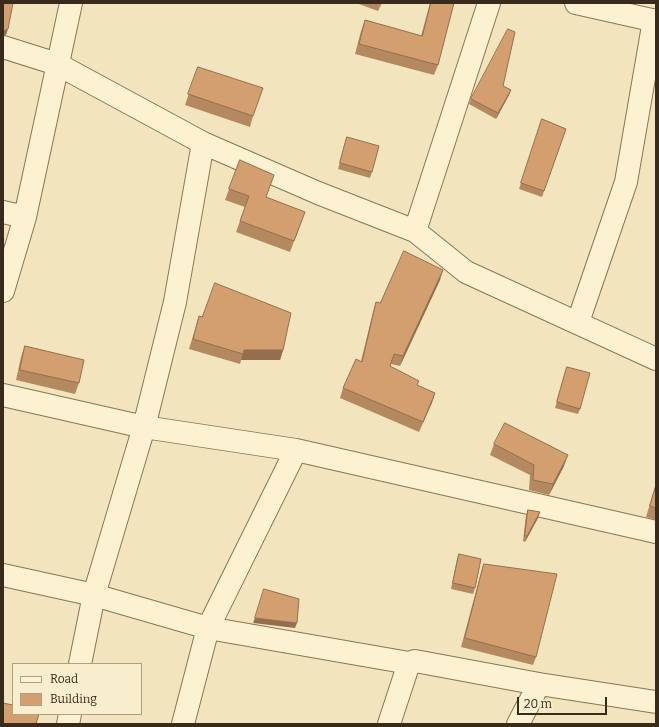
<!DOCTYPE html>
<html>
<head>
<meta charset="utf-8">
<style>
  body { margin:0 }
  #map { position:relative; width:659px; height:727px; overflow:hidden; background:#f2e5bd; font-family:Bitter,serif }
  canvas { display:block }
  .frame { position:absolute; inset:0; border:4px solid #392b1b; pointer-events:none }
  .legend { position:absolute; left:12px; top:663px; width:130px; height:52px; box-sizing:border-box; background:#f8eecd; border:1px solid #aca086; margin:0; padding:5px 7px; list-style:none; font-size:12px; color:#392b1b }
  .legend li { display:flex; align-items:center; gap:8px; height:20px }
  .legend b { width:20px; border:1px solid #aca086 }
  .scale { position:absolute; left:517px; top:697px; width:90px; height:18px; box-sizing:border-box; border:2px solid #392b1b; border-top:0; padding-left:5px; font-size:12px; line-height:14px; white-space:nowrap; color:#392b1b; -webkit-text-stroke:3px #f8eecd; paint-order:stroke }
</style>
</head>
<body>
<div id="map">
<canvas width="659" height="727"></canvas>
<div class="frame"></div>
<ul class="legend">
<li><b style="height:5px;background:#fcf1d1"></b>Road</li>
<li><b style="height:11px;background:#d39f6f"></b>Building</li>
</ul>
<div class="scale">20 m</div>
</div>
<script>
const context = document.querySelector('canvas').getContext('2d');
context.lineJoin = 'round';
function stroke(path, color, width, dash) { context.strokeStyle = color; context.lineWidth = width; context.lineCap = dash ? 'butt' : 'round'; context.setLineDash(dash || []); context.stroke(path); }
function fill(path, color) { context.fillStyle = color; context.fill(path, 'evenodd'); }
const minor = new Path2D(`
  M576,3l80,18
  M3,47l54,17 146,79 115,50 97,38 51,41 190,87
  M3,212l22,5
  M415,231l74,-228
  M3,291l22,-74 46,-214
  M578,322l48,-140 28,-162
  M3,395l141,32 152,23 360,82
  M3,575l91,20 114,33 201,35 6,-2 124,23 117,18
  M80,664l14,-69 50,-168 31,-125 28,-159
  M68,724l2,-10
  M183,724l25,-96 88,-178
  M389,724l20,-61
  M518,724l21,-40`);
const wall = new Path2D(`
  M356,3h26l-4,8z
  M430,3h24l-16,62 -4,10 -79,-21 6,-23 4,-11 56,16z
  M198,67l55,49 -3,11 -65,-22z
  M503,86l8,4 -2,5 -13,24 -27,-15 2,-5z
  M542,119l24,10 -24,68 -23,-8z
  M347,137l25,35 -2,6 -32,-9z
  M240,160l26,37 39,15 -15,40 -54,-20 9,-25 -20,-7z
  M440,280l-40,86 -9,-2 -1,2 27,19 18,8 -16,39 -79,-34 3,-10 18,-27 12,-49 3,-10 4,1z
  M199,316l84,34 -3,10h-39l-1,4 -51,-15 7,-23z
  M25,346l54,37 -4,11 -59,-14 5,-23z
  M567,367l13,42 -2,5 -23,-6z
  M494,444l70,22 -15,29 -20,-5 1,-15 -40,-20z
  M656,484v36l-10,-3z
  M528,510l12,2 -2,6 -13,24 -2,-1 3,-26z
  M459,554l16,34 -2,6 -22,-5 6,-29z
  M484,564l52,93 -3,8 -72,-18 20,-74z`);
const shadedWall = new Path2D(`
  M8,29l-2,6 -3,1v-5z
  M511,90l-2,5 -13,24 2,-6z
  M443,270l-3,10 -40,86 3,-10z
  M244,350h39l-3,10h-39z
  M435,393l-3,10 -13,29 4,-10z
  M568,455l-4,11 -15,29 4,-11z
  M540,512l-2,6 -13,24 2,-6z
  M255,618l42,5 -2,5 -42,-5z`);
const building = new Path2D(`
  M3,3h10l-5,26 -5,2z
  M431,3h23l-16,62 -79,-21 6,-24 57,16z
  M508,29l7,3 -12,54 8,4 -13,23 -27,-14z
  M198,67l65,21 -10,28 -65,-22z
  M542,119l24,10 -22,62 -23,-8z
  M347,137l32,9 -7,26 -32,-9z
  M240,160l34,15 -8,22 39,15 -11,29 -54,-20 9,-25 -20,-7z
  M404,251l39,19 -40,86 -9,-2 -4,12 29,15 -2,4 18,8 -12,29 -80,-34 13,-29 6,3 14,-60 4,1z
  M215,283l76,30 -8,37h-39l-1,4 -50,-15 6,-23 3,1z
  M25,346l59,14 -5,23 -59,-13z
  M567,367l23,6 -10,36 -23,-7z
  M505,423l63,32 -15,29 -20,-4 1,-15 -40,-21z
  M656,485v23l-6,-2z
  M528,510l12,2 -13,24h-2z
  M459,554l22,5 -6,29 -22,-5z
  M484,564l73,10 -21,83 -71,-19z
  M264,589l35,10 -2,24 -42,-5z
  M3,703l10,2v9h26l-3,10h-33z`);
stroke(minor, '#8b7554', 24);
stroke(minor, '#fcf1d1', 22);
fill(wall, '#b5895f');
fill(shadedWall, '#946f4e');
fill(building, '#d39f6f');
stroke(building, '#946f4e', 1);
</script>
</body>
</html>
